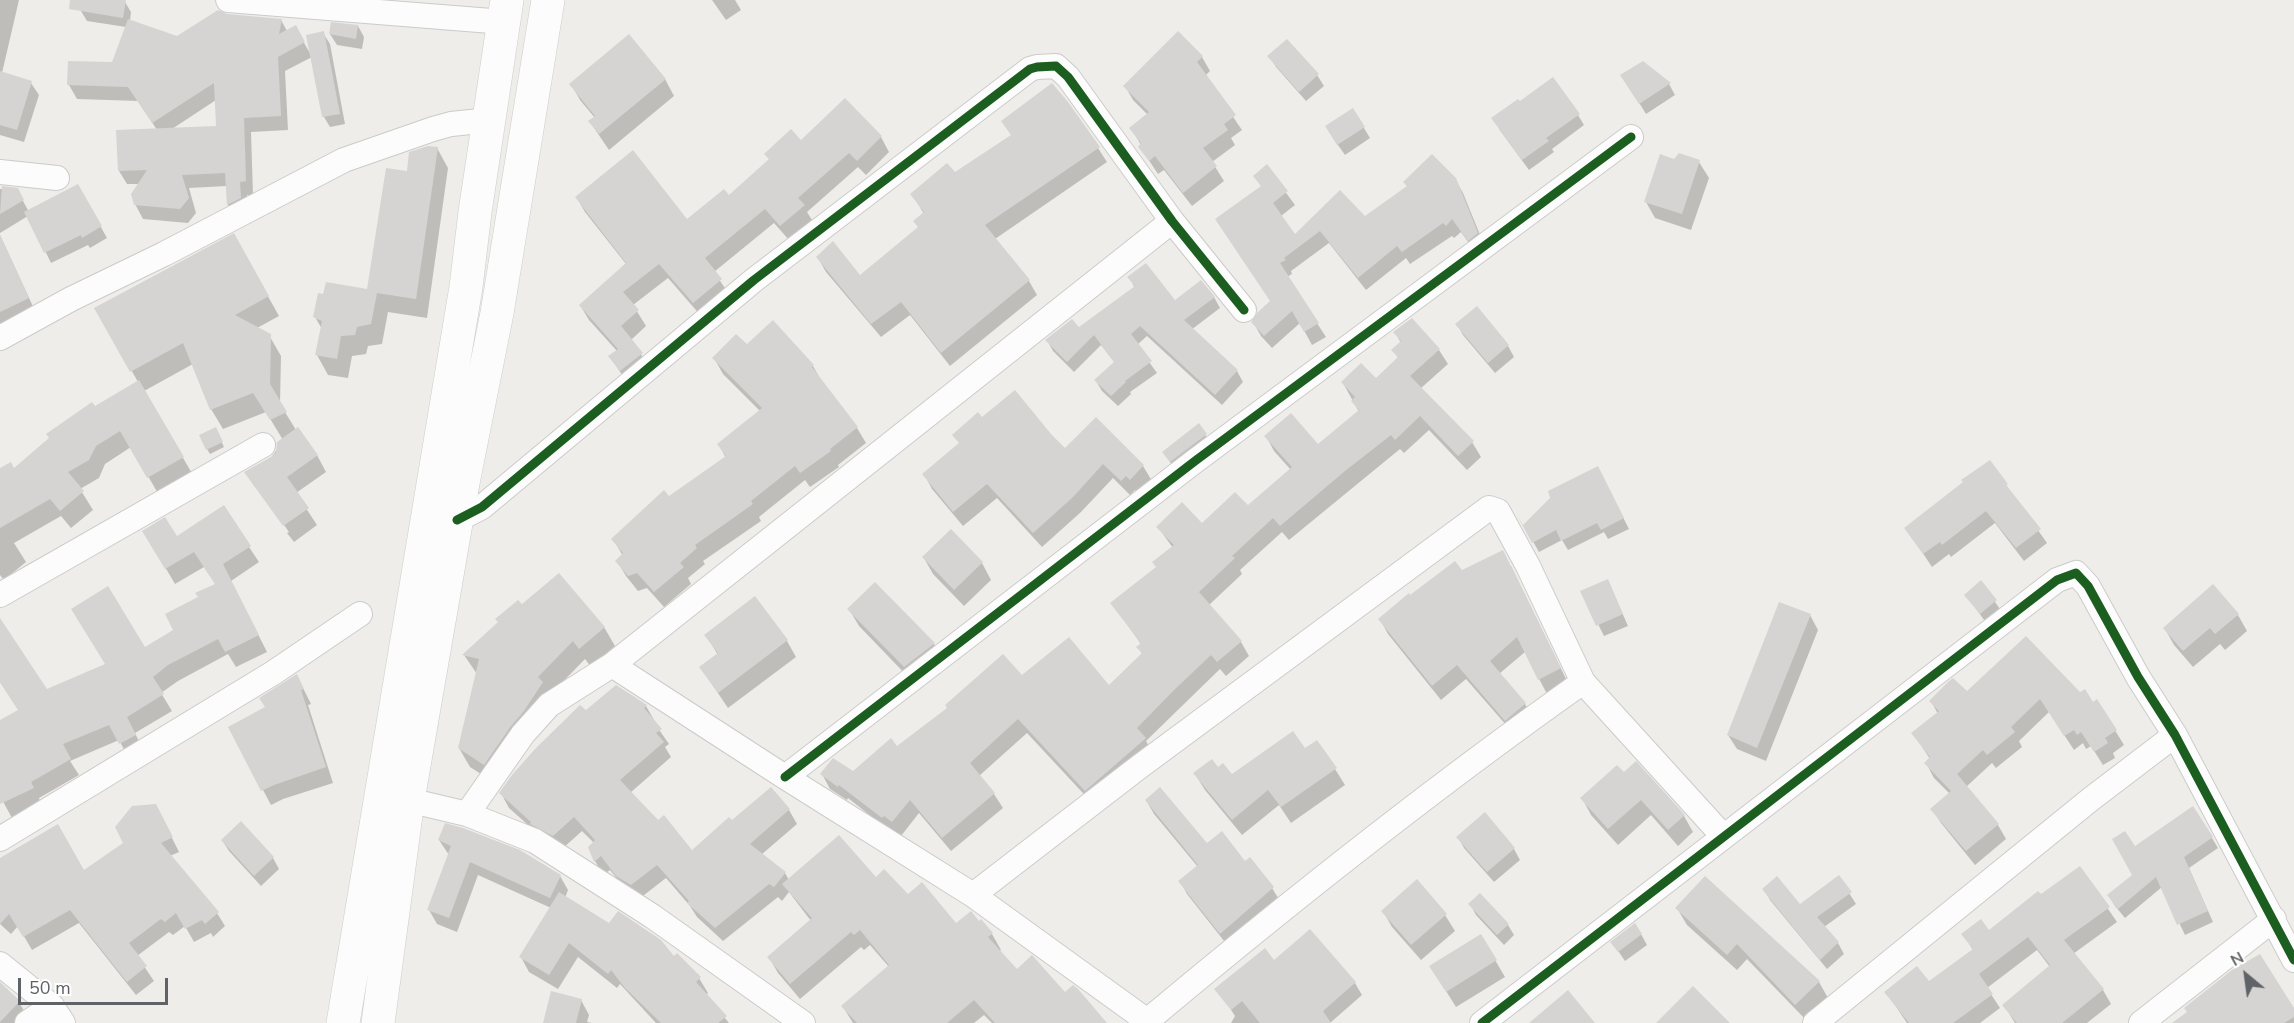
<!DOCTYPE html>
<html>
<head>
<meta charset="utf-8">
<style>
  body { margin:0 }
  #map { position:relative; width:2294px; height:1023px; overflow:hidden; background:#eeede9; font-family:"Nunito Sans",sans-serif }
  canvas { display:block }
  .north { position:absolute; left:2216px; top:945px; width:60px; height:60px; -webkit-text-stroke:4px #fff; paint-order:stroke; rotate:331deg; font-size:16px; font-weight:700; line-height:24px; text-align:center; color:#5f6266 }
  .north::after { content:''; display:block; margin:auto; width:21px; height:27px; background:#5f6266; clip-path:polygon(50% 0,100% 100%,50% 72%,0 100%) }
  .scale { position:absolute; left:18px; top:978px; width:150px; height:27px; box-sizing:border-box; border:3px solid #5f6266; border-top:0; padding-left:8px; font-size:18px; line-height:21px; white-space:nowrap; color:#5f6266; -webkit-text-stroke:4px #fff; paint-order:stroke }
</style>
</head>
<body>
<div id="map">
<canvas width="2294" height="1023"></canvas>
<div class="north">N</div>
<div class="scale">50 m</div>
</div>
<script>
const context = document.querySelector('canvas').getContext('2d');
context.lineJoin = 'round';
function fill(path, color) { context.fillStyle = color; context.fill(path, 'evenodd'); }
function stroke(path, color, width, dash) { context.strokeStyle = color; context.lineWidth = width; context.lineCap = dash ? 'butt' : 'round'; context.setLineDash(dash || []); context.stroke(path); }
const shadow = new Path2D(`
  M0,0h19l-17,73 29,10 8,12 -15,47 -24,-7z
  M83,0l42,2 6,10 -1,9 47,17 49,-22 55,4 6,11 8,-4 16,28 12,-22 7,11 15,80 -15,3 -6,-10 -12,-60 -27,14 3,59 -37,2 2,63h-6l1,17 -12,6 -8,-13 -1,-19 -38,2 7,25 -8,10 -45,-4 -8,-15 4,-20h-12l-8,-13 38,-41 -19,-29 -61,-2 -8,-14 44,-21 13,-37 -39,-6 -6,-10zM216,100l2,27 -46,2z
  M712,0h23l6,10 -15,10z
  M358,26l6,11 -2,12 -25,-4 -7,-11z
  M1269,56l48,19 7,11 -18,15 -30,-34z
  M1202,57l8,14 -5,5 37,54 -11,8 4,7 -23,17 12,19 -32,25 -28,-36 -6,4 -18,-27 1,-2 -10,-17 17,-13 -15,-15 -8,-14z
  M1643,62l26,22 6,11 -29,19 -17,-28z
  M665,79l9,17 -65,54 -19,-28 5,-4 -15,-18 -9,-16z
  M1353,110l17,28 -25,17 -12,-17z
  M1578,115l6,10 -32,24 2,3 -25,18 -30,-41z
  M1003,122l95,26 9,14 -112,77 34,42 8,14 -87,71 -40,-51 -29,22 -55,-65 -8,-14 42,19 59,-49 -4,-7 9,-7 -12,-20 42,-20 58,-38z
  M881,137l8,15 -23,23 -8,-8 -51,45 5,8 -23,20 -15,-17 -60,49 15,22 -27,23 -34,-39 -35,27 13,21 -15,14 20,29 -22,16 -19,-28 7,-6 -28,-31 -9,-15 46,-41 -41,-52 -8,-14 109,23 42,-24 42,-36 -4,-7 35,-12z
  M437,148l11,20 -21,150 -39,-6 -6,32 -14,2 -2,8 -14,2 -4,22 -20,-3 -11,-20 5,-26 -7,-12 54,-26 40,-118z
  M1674,161l25,1 10,16 -18,52 -36,-12 -9,-16z
  M1267,167l28,38 -14,11 14,20 70,-18 43,-30 -3,-5 50,-4 8,14 22,54 -9,6 -15,-21 -7,6 -2,-2 -42,28 -4,-6 -40,32 -37,-47 -38,28 1,3 -5,3 39,60 -14,8 -12,-22 -28,25 -11,-12 -8,-14 18,-20 -9,-114 -7,-12z
  M78,186l29,52 -17,10 -2,-3 -37,18 -23,-47 -28,17v-44l17,1 12,22z
  M0,235l36,78 -36,23z
  M245,255l34,61 -22,12 12,7 12,21 -1,48 16,26 21,25 9,17 -30,21 21,32 -23,17 -7,-9 2,-1 -32,-45h-2l-9,-14 25,-15 12,-18 -17,-28 -43,17 -12,-20 -18,-45 -49,27 49,84 -34,20 -28,-48 -26,17 -6,14 -19,11 13,21 -22,18 -10,-12 -47,27 12,19 -22,18 -4,-5v-105h14l80,-62 44,-26 -42,-74z
  M1129,277l45,25 40,-5 6,11 -29,22 46,41 6,11 -21,23 -75,-69 -10,9 20,28 -27,19 1,2 -13,12 -16,-15 -6,-10 19,-18 -14,-18 -27,27 -21,-21 -6,-11 32,-11 56,-41z
  M773,323l40,43 9,16 35,46 9,15 -28,22 1,2 -29,20 -5,-7 -46,37 2,4 -58,40 2,3 -17,14 3,6 -27,23 -17,-19 -9,3 -12,-15 -9,-15 6,-5 -10,-17 113,-81 -7,-13 41,-34 -37,-37 -9,-16 33,-12z
  M1457,324l51,22 6,11 -19,16 -32,-38z
  M1395,332l44,18 9,14 -28,25 52,53 9,15 -14,13 -38,-40 -25,23 -4,-4 -111,91 -7,-8 -42,38 2,4 -33,31 32,37 8,14 -23,20 -6,-7 -74,72 7,13 -59,51 -67,-72 -48,43 15,18 9,14 -52,43 -32,-38 -18,23 -9,-6 -1,2 -43,-34 -1,2 -17,-11 -8,-15 31,-1 169,-96 86,10 35,-32 -5,-8 3,-3 -29,-41 45,-36 16,-19 -15,-21 44,-2 46,-18 43,-37 -17,-19 -8,-15 52,10 41,-34 -16,-29 33,-3 23,-21 -6,-9 8,-7z
  M982,419l83,31 31,-31 47,47 9,15 -13,13 -4,-4 -5,5 -17,-17 -32,34 -39,35 -45,-49 -34,28 -31,-37 -8,-15 36,-30 -6,-9z
  M1199,425l13,21 -35,26 -14,-20z
  M218,434l6,13 -14,7 -3,-5z
  M1990,462l57,81 -23,18 -29,-38 -44,34 -2,-3 -17,13 -26,-39z
  M1603,478l26,51 -21,10 -4,-7 -36,18 -6,-10 -23,12 -15,-26z
  M144,531l32,8 73,8 10,15 -28,19 36,71 -31,15 -8,-13 -50,27 -17,12 11,18 -37,22 9,19 -15,7 -10,-19 -49,21 9,14 -40,23 2,6 -29,14 -12,-22v-75l19,-10 -19,-29v-59l46,68 99,-42 30,-19 25,-32 16,-13 -12,-18 -29,17z
  M924,558l58,5 9,17 -27,26 -31,-32z
  M1511,566l57,117 -21,11 -22,-42 -26,22 26,30 9,15 -20,15 -48,-55 -25,21 -53,-66 -8,-15 29,-22z
  M1981,582l21,30 -15,12 -21,-29z
  M875,584l59,60 9,17 -29,22 -55,-57 -10,-17z
  M1582,592h31l15,34 -24,10z
  M1810,615l8,15 -52,131 -29,-12 -9,-14z
  M2238,615l9,16 -22,19 -5,-6 -27,23 -19,-22 -9,-16z
  M604,627l11,19 -24,21 -6,-8 -36,37 -54,87 -25,-16 -11,-19 18,-74 -13,-19z
  M706,635l81,6 9,16 -68,51 -27,-40 17,-13z
  M297,676l14,28 -3,1 25,78 -50,16 -12,6 -41,-77 37,-20z
  M616,686l30,20 8,14 -1,1 16,23 -4,3 6,10 -41,36 61,59 41,-30 39,-32 18,20 8,14 -36,31 24,18 4,7 87,-1 80,47 36,8 9,16 -2,1 18,20 48,23 41,29h-114l-8,-8 -10,8h-121l-10,-16 46,-40 -19,-22 -6,5 -3,-3 -61,52 -22,-26 -9,-16 42,-36 -22,-29 -7,9 -4,-4 -55,44 -26,-24 -7,-11 -24,-28 -27,21 -13,-9 -16,-20 -7,5 -8,-14 -1,-18 -12,-12 -20,18 -25,-16 -28,-25 -8,-15 85,-81z
  M1967,693l113,1 13,10 4,-3 27,44 -11,8 2,5 -12,7 -12,-19 -5,3 -3,-6 -9,7 -25,-38 -30,29 3,6 -26,21 -4,-5 -26,24 32,38 8,14 -31,26 -34,-42 -9,-14 18,-15 -16,-16 -8,-15 4,-4 -17,-26 25,-19 -7,-13z
  M1305,750l30,19 10,16 -54,38 -12,-18 -37,30 -37,-45 -10,-16 23,-5 14,7z
  M1624,774l60,42 9,16 -15,14 -27,-31 -33,30 -27,-30 -9,-17z
  M1146,800l61,46 38,17 27,25 8,13 -52,45 -41,-52 -7,-13 18,-14 -44,-53z
  M163,820l16,32 -9,4 47,57 8,13 -12,11 -2,-4 -17,9 -9,-16 -12,9 -4,-3 -32,24 17,25 -18,14 -57,-72 -47,27 -14,-24 -7,8 -11,-10v-66l83,14z
  M241,823l32,35 6,11 -18,17 -32,-35 -7,-11z
  M1458,837l56,12 6,11 -26,22 -30,-34z
  M2212,838l6,10 -29,20 24,54 -28,13 -23,-48 -37,31 -10,-12 -6,-10 25,-21 1,-27z
  M439,840l121,36 8,14 -3,8 44,27 64,33 26,20 9,15 -2,2 23,28h-73l-36,-39 -3,4 -39,-31 -20,32 -29,-17 -8,-15 30,-49 -73,-33 -21,57 -20,-8 -8,-14 20,-55z
  M2080,868l37,54 -44,32 30,36 8,14 -24,19h-72l-11,-18 46,-38 -13,-17 -50,38 13,20 -20,15h-73l-21,-31 43,-9 44,-33 -10,-16 25,-2z
  M1839,877l17,27 -32,23 14,16 6,11 -17,15 -57,-69 -6,-11 35,17z
  M1470,904l38,21 6,10 -10,10 -28,-30z
  M1677,908l142,74 9,16 -22,22 -59,-61 -10,11 -50,-45z
  M1383,911l62,4 10,16 -34,29 -29,-33z
  M1310,931l45,52 7,12 -32,28h-99l4,-7 -15,-23 54,-31z
  M1641,934l6,11 -22,16 -13,-19z
  M1495,960l10,17 -49,30 -15,-24z
  M0,984l19,18 9,16 -4,5h-24z
  M581,1000l8,15 -2,7 5,1h-47z
  M2294,1011v12h-119z`);
const building = new Path2D(`
  M70,0h56l-3,18 -54,-9z
  M218,10l9,4 55,5 -3,15 17,-9 9,17 -27,15 3,59 -37,2 2,63 -6,1 1,16 -14,7 -2,-32 -43,2 7,23 -9,11 -46,-4 -3,-11 16,-24 -29,1 -2,-41 100,-4 -2,-43 -62,40 -24,-36 -61,-2 1,-24 44,1 16,-43 49,17z
  M331,22l27,3 -2,14 -27,-5z
  M324,31l16,83 -18,3 -16,-82z
  M1178,31l25,25 -6,6 39,53 -12,9 4,6 -25,18 14,18 -34,27 -28,-37 -6,5 -11,-14 3,-4 -12,-15 20,-16 -26,-26z
  M629,34l37,45 -67,55 -11,-13 7,-5 -26,-32z
  M1287,39l32,35 -20,18 -32,-36z
  M1643,61l28,22 -32,21 -19,-29z
  M0,71l32,10 -15,49 -17,-5z
  M1553,77l27,37 -34,24 3,3 -27,19 -31,-42 27,-19 2,2z
  M1052,83l16,19 32,45 -115,78 45,55 -89,73 -40,-51 -30,22 -55,-67 17,-16 27,34 58,-48 -5,-6 11,-9 -14,-18 37,-31 8,9 56,-37 -10,-14z
  M845,98l37,38 -25,25 -8,-8 -51,45 7,7 -25,21 -15,-17 -60,49 17,21 -29,24 -34,-39 -36,28 16,18 -18,16 22,27 -23,18 -12,-15 10,-7 -39,-44 47,-42 -51,-66 58,-47 54,69 37,-30 5,6 40,-36 -5,-5 27,-25 10,11z
  M1353,108l12,19 -28,18 -12,-19z
  M428,146l10,1 -22,152 -39,-6 -6,31 -14,3 -2,8 -14,1 -4,23 -22,-4 7,-34 -9,-4 5,-24 5,1 3,-12 41,7 19,-121 21,3 2,-19z
  M1679,153l21,7 -18,54 -38,-12 16,-48 14,5z
  M1432,154l24,24 22,55 -10,8 -16,-22 -6,7 -3,-3 -41,29 -5,-6 -39,32 -38,-47 -36,27 2,2 -6,3 39,60 -15,9 -12,-21 -28,25 -13,-14 7,-10 12,-11 -55,-82 46,-33 -8,-10 14,-12 21,27 -15,12 22,31 45,-44 25,26 42,-30 -4,-4z
  M78,184l24,42 -20,12 -1,-3 -37,18 -20,-41z
  M2,186l16,2 6,12 -24,14z
  M234,233l35,63 -34,19 36,19 -1,50 17,28 -17,8 -17,-27 -43,17 -27,-67 -53,29 -36,-64z
  M0,235l29,63 -29,14z
  M1146,263l29,37 26,-20 14,17 -31,23 54,50 -23,25 -75,-69 -9,8 21,27 -27,20 1,1 -15,14 -17,-16 20,-18 -20,-27 -27,27 -22,-22 27,-21 7,8 56,-41 -8,-9z
  M1477,306l32,39 -21,18 -33,-39z
  M1412,318l28,31 -30,27 64,65 -16,15 -38,-40 -25,24 -4,-5 -46,36 -65,55 -7,-8 -41,38 3,2 -36,34 43,49 -25,21 -6,-7 -38,36 -36,37 9,10 -61,53 -67,-72 -48,44 25,30 -53,45 -32,-38 -18,22 -8,-6 -2,2 -43,-33 -1,2 -18,-13 13,-16 20,13 38,-33 6,8 50,-38 -2,-3 58,-51 19,21 47,-38 40,48 33,-32 -6,-6 5,-4 -31,-40 46,-36 -4,-5 22,-17 -18,-18 26,-25 20,21 33,-31 13,13 44,-38 -28,-31 27,-23 27,31 41,-34 -8,-9 4,-4 -14,-15 20,-19 15,15 22,-21 -7,-7 10,-9 -8,-9z
  M773,320l41,45 -2,2 46,60 -28,22 1,2 -31,22 -5,-7 -44,35 2,3 -58,41 2,3 -17,15 4,4 -30,25 -17,-19 -9,3 -13,-15 8,-8 -12,-14 53,-49 5,6 57,-40 -9,-12 45,-36 -50,-50 24,-24 11,10z
  M139,380l45,77 -37,21 -27,-47 -24,15 -7,14 -21,12 16,19 -24,20 -10,-12 -50,29v-60l11,-6 3,6 35,-30 -3,-4 46,-32 3,4z
  M1015,390l36,44 14,14 31,-31 48,48 -14,15 -4,-4 -5,5 -18,-17 -30,33 -40,36 -46,-49 -34,28 -31,-38 37,-31 -7,-8 26,-23 4,5z
  M1199,423l8,11 -37,28 -8,-10z
  M216,427l7,15 -17,8 -7,-15z
  M298,427l20,28 -31,22 22,31 -26,18 -39,-54 27,-15 5,-5 1,-10z
  M1990,460l18,24 -2,1 35,44 -25,19 -30,-37 -44,34 -2,-3 -17,12 -19,-26 59,-46 -2,-2z
  M1598,466l26,52 -23,12 -4,-7 -36,18 -5,-11 -24,13 -15,-28 6,10 27,-27 -2,-7z
  M224,505l27,41 -28,18 36,71 -34,17 -7,-13 -50,26 -15,12 11,17 -37,23 9,18 -17,9 -10,-19 -46,19 8,15 -40,23 3,6 -34,16v-84l18,-10 -18,-28v-64l47,71 58,-25 -34,-55 37,-23 37,61 28,-17 -8,-16 33,-17 -3,-4 20,-9 -21,-32 -29,17 -23,-38 23,-14 12,19z
  M951,529l32,33 -29,28 -32,-33z
  M1503,550l58,118 -23,12 -21,-43 -27,24 36,42 -21,18 -48,-56 -25,21 -54,-67 31,-26 1,2 45,-34 7,9z
  M559,573l46,54 -26,22 -6,-8 -35,36 5,5 -19,29 -13,15 -27,39 -26,-17 21,-89 -17,-4 36,-33 -3,-3 23,-19 4,4z
  M1608,579l15,35 -27,12 -16,-35z
  M1981,580l16,20 -17,14 -16,-19z
  M875,582l60,61 -31,24 -57,-58z
  M2213,584l26,30 -24,20 -5,-6 -27,23 -20,-23z
  M755,596l33,44 -70,53 -19,-26 19,-14 -14,-18z
  M1779,602l32,12 -54,134 -30,-13z
  M2026,636l54,56 5,-3 8,13 4,-3 20,31 -12,8 3,5 -14,9 -13,-20 -4,3 -3,-5 -10,6 -24,-37 -29,28 4,5 -28,23 -4,-5 -26,24 42,50 -33,27 -36,-42 21,-18 -27,-28 6,-6 -19,-24 28,-22 -10,-10 19,-19 5,-4 14,13z
  M297,674l7,15 -3,1 25,77 -52,18 -13,6 -33,-64 37,-20 -6,-9z
  M616,685l31,20 -3,3 18,21 -6,4 8,9 -44,38 38,40 6,-5 28,35 37,-33 3,3 39,-33 19,22 -40,35 36,28 -12,15 -5,-3 -54,44 -28,-25 2,-2 -32,-36 -26,20 -15,-9 -15,-20 -7,6 -6,-15 7,-7 -21,-23 -21,19 -23,-12 1,-2 -32,-29 13,-18 23,-26 45,-44 6,5z
  M1293,731l12,17 12,-8 20,28 -56,39 -13,-17 -36,30 -39,-47 19,-14 6,8 5,-4 9,11z
  M1636,761l49,54 -17,15 -27,-30 -33,29 -28,-31 37,-33 7,7z
  M1160,787l47,56 15,-12 23,30 5,-4 24,30 -54,47 -42,-53 20,-16 -53,-65z
  M156,804l17,33 -12,6 58,69 -14,12 -3,-4 -17,9 -9,-16 -11,9 -4,-3 -32,24 18,23 -20,16 -57,-72 -47,27 -14,-23 -9,10v-66l58,-34 26,46 39,-27 -8,-16 17,-21z
  M2193,806l20,31 -29,20 24,54 -31,14 -21,-48 -38,32 -11,-14 25,-20 -20,-36 13,-8 10,15z
  M1485,812l30,36 -28,24 -31,-35z
  M241,821l33,36 -20,19 -33,-36z
  M445,823l18,5 57,22 41,25 -11,23 -80,-36 -21,56 -22,-8 24,-64 -13,-6z
  M839,835l37,42 8,-8 24,25 14,-12 34,41 15,-12 8,10 2,-2 12,14 -5,4 29,32 15,-14 33,37 8,-7 5,4 29,34h-112l-21,-23 -27,23h-90l-16,-17 48,-41 -29,-35 -6,5 -3,-3 -61,52 -23,-27 45,-39 -30,-34z
  M2080,866l30,41 -46,33 40,49 -42,34h-45l-15,-18 48,-40 -22,-28 -49,37 14,20 -40,29h-44l-25,-31 33,-26 12,15 44,-32 -12,-15 20,-15 8,11 49,-39 3,3z
  M1839,875l13,17 -35,25 22,25 -19,18 -58,-71 15,-13 23,28z
  M1705,876l115,105 -25,24 -58,-61 -10,11 -52,-47z
  M1417,879l30,35 -36,31 -30,-34z
  M559,892l50,31 9,-12 43,29 13,16 3,-3 24,24 -5,5 31,34 -9,7h-57l-36,-35 -14,-18 -3,4 -39,-31 -20,32 -30,-18z
  M1480,893l29,31 -12,11 -29,-31z
  M1635,923l7,11 -24,18 -8,-10z
  M1310,929l46,53 -33,29 8,12h-71l-18,-22 -11,9 -17,-21 51,-41 9,12z
  M1481,934l16,26 -51,32 -17,-26z
  M2260,954l34,54v9l-10,6h-112l15,-11 -3,-4 48,-38z
  M0,982l20,19 -20,21z
  M1693,986l37,37h-74z
  M1568,990l27,33h-66z
  M551,991l31,8 -6,24h-33z`);
const street = new Path2D(`
  M228,0l276,22
  M0,172l57,6
  M0,338l71,-39 93,-45 180,-94 89,-31 18,-5 39,-4
  M457,520l25,-13 272,-227 276,-211 7,-2 19,-1 12,11 104,144 72,89
  M0,595l263,-150
  M612,665l173,112 188,118 177,128
  M785,777l410,-316 436,-324
  M408,800l59,14 68,27 117,75 151,107
  M467,814l56,-80 26,-29 63,-40 560,-444
  M0,839l273,-166 87,-59
  M973,895l166,-128 350,-259 9,3 30,55 55,116 140,154
  M0,964l52,42 11,17
  M1147,1021c141,-118 286,-233 436,-339
  M27,1023l25,-17
  M1482,1023l575,-443 19,-7 12,13 50,91 37,58 119,225
  M1815,1023l276,-224 84,-64
  M2141,1023l133,-104`);
const secondary = new Path2D(`
  M343,1023l123,-736 9,-75 32,-212
  M378,1023l30,-223 55,-317 34,-170 51,-313`);
const cycleway = new Path2D(`
  M457,520l25,-13 272,-227 276,-211 7,-2 19,-1 12,11 104,144 72,89
  M785,777l410,-316 436,-324
  M1482,1023l575,-443 19,-7 12,13 50,91 37,58 119,225`);
fill(shadow, '#0003');
fill(building, '#d5d4d2');
stroke(street, '#cbcbca', 26);
stroke(secondary, '#cbcbca', 34);
stroke(street, '#fcfcfc', 24);
stroke(secondary, '#fcfcfc', 33);
stroke(cycleway, '#1b5e20', 9);
</script>
</body>
</html>
